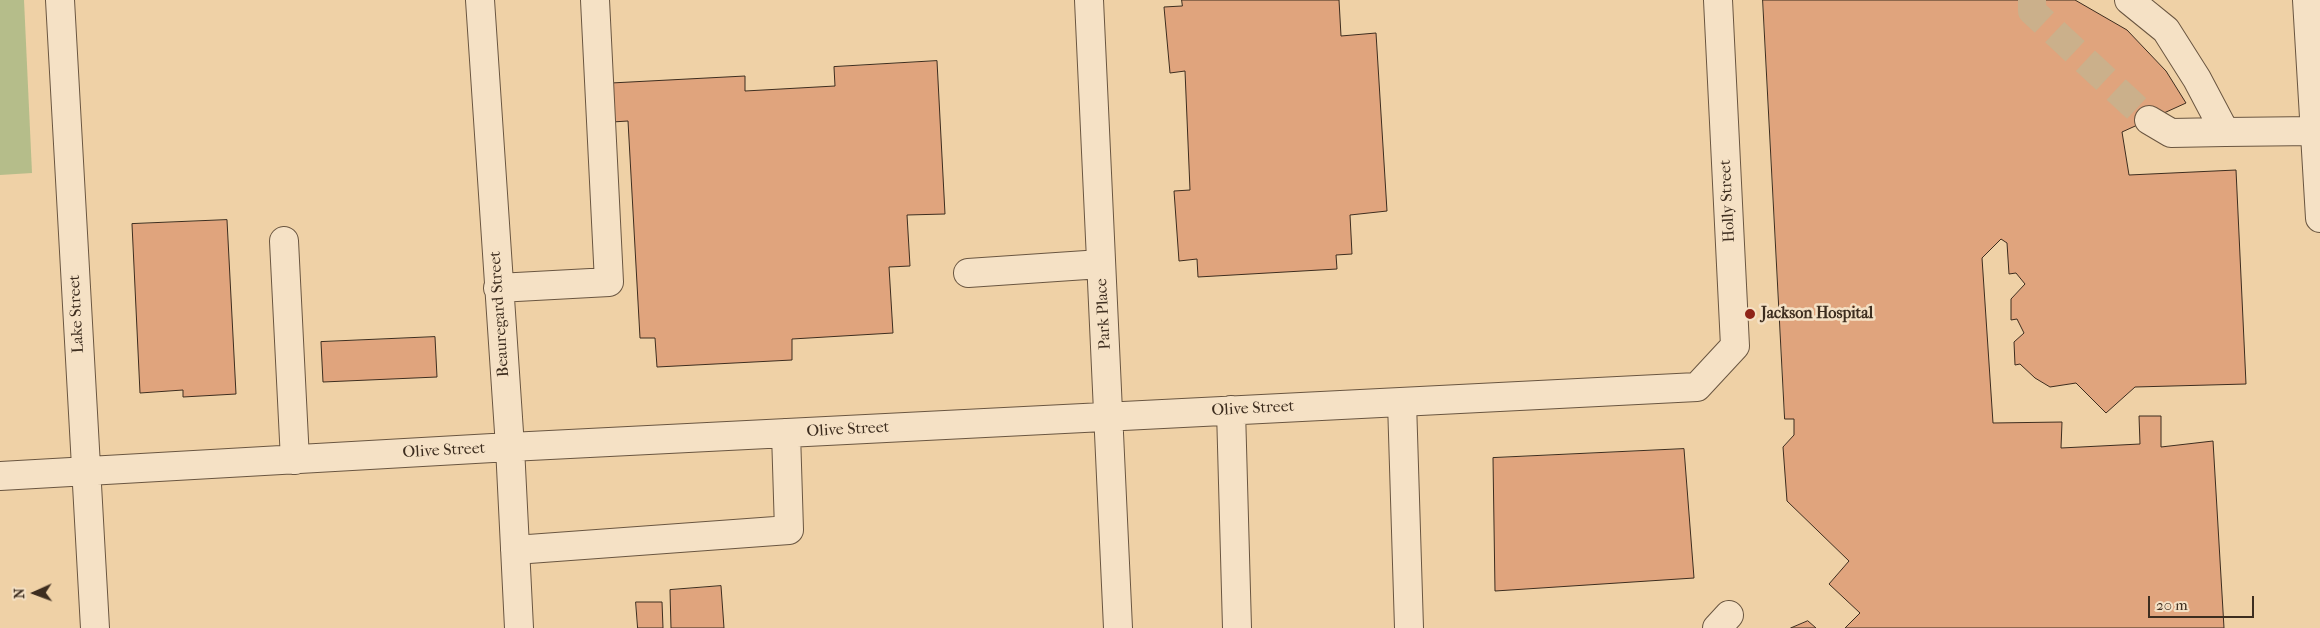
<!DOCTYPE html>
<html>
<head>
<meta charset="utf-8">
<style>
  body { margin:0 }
  #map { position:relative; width:2320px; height:628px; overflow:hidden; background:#efd1a6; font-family:"IM FELL French Canon",serif }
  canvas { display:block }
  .north { position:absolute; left:10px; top:568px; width:50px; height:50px; -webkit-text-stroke:4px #f5e1c5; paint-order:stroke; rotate:268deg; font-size:14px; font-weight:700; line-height:20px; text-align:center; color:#3d2d1f }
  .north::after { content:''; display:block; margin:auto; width:18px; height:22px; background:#3d2d1f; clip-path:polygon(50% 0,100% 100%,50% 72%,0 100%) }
  .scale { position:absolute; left:2148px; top:596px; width:106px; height:22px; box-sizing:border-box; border:2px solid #3d2d1f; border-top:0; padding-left:6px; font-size:15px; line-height:18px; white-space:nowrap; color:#3d2d1f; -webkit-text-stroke:4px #f5e1c5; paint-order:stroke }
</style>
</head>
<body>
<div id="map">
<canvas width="2320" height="628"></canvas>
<div class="north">N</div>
<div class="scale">20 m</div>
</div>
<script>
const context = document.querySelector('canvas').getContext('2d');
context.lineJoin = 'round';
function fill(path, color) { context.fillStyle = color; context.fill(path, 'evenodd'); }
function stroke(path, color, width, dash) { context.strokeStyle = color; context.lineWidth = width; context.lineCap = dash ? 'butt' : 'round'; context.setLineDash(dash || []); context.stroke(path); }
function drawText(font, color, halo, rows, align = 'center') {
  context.font = font + ' "IM FELL French Canon",serif'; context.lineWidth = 5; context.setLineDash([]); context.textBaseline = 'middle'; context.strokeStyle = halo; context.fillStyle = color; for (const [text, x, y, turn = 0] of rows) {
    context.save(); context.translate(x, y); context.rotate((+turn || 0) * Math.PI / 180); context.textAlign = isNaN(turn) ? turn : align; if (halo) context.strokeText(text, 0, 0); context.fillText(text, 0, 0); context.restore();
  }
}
const green = new Path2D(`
  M0,0h24l8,173 -32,2z`);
const building = new Path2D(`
  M1182,0h157l2,36 35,-3 11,178 -37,4 2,39 -16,1 1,14 -139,8 -1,-18 -18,2 -5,-70 16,-1 -5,-119 -15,2 -6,-66 18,-1z
  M1763,0h312l52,30 39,41 20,32 -64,29 7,43 107,-5 10,214 -111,3 -29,26 -30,-30 -26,4 -15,-9 -15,-14 -5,1 -1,-23 10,-9 -7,-14 -6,1v-21l14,-15 -9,-11 -7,1 -2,-31 -6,-4 -19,19 11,165 69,-1 -1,26 79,-4 -1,-28h22v31l52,-6 11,187h-379l15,-15 -31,-29 20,-23 -62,-60 -4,-54 11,-12v-16h-9z
  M937,61l8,153 -38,1 3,51 -21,1 4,66 -101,6v21l-135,7 -2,-29h-15l-12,-217 -16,1 -1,-39 134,-7v15l90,-5 -1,-19z
  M227,220l9,174 -53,3v-7l-43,3 -8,-169z
  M435,337l2,40 -114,5 -2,-40z
  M1684,449l10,129 -199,13 -2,-133z
  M721,586l3,42h-53l-1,-38z
  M636,602h26l1,26h-25z
  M1808,621l8,7h-25z`);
const minorTunnel = new Path2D(`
  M2032,0v11l117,109`);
const minor = new Path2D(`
  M60,0l35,628
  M480,0l30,447 9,181
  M1089,0l29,628
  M2129,0l37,30 31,49 28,53 90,-1
  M2307,0l13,218
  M2149,120l22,13 54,-1
  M284,241l11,219
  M968,273l133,-9
  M498,288l111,-6 -14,-282
  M1402,402l7,226
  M1231,410l6,218
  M0,476l510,-29 1187,-60 38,-41 -17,-346
  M515,550l274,-20 -3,-97
  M1717,628l12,-13`);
const markers = [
  [1750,314,6,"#8f2418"]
];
const streetNames = [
  ["Holly Street",1728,201,-93],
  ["Lake Street",77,314,-93],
  ["Beauregard Street",500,314,-94],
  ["Park Place",1104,314,-93],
  ["Olive Street",1253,409,-3],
  ["Olive Street",848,430,-3],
  ["Olive Street",444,451,-3]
];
const poiNames = [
  ["Jackson Hospital",1761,314]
];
fill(green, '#b5bd8a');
fill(building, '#e0a47d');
stroke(building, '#3d2d1f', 1);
stroke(minorTunnel, '#cbb08b', 28, [28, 14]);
stroke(minor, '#6a5641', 30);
stroke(minor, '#f5e1c5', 28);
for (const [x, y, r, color] of markers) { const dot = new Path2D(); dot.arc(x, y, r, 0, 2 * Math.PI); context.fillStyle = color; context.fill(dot); stroke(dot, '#f5e1c5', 2); }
drawText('16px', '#3d2d1f', '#f5e1c5', streetNames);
drawText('bold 16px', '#3d2d1f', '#f5e1c5', poiNames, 'left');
</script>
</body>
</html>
